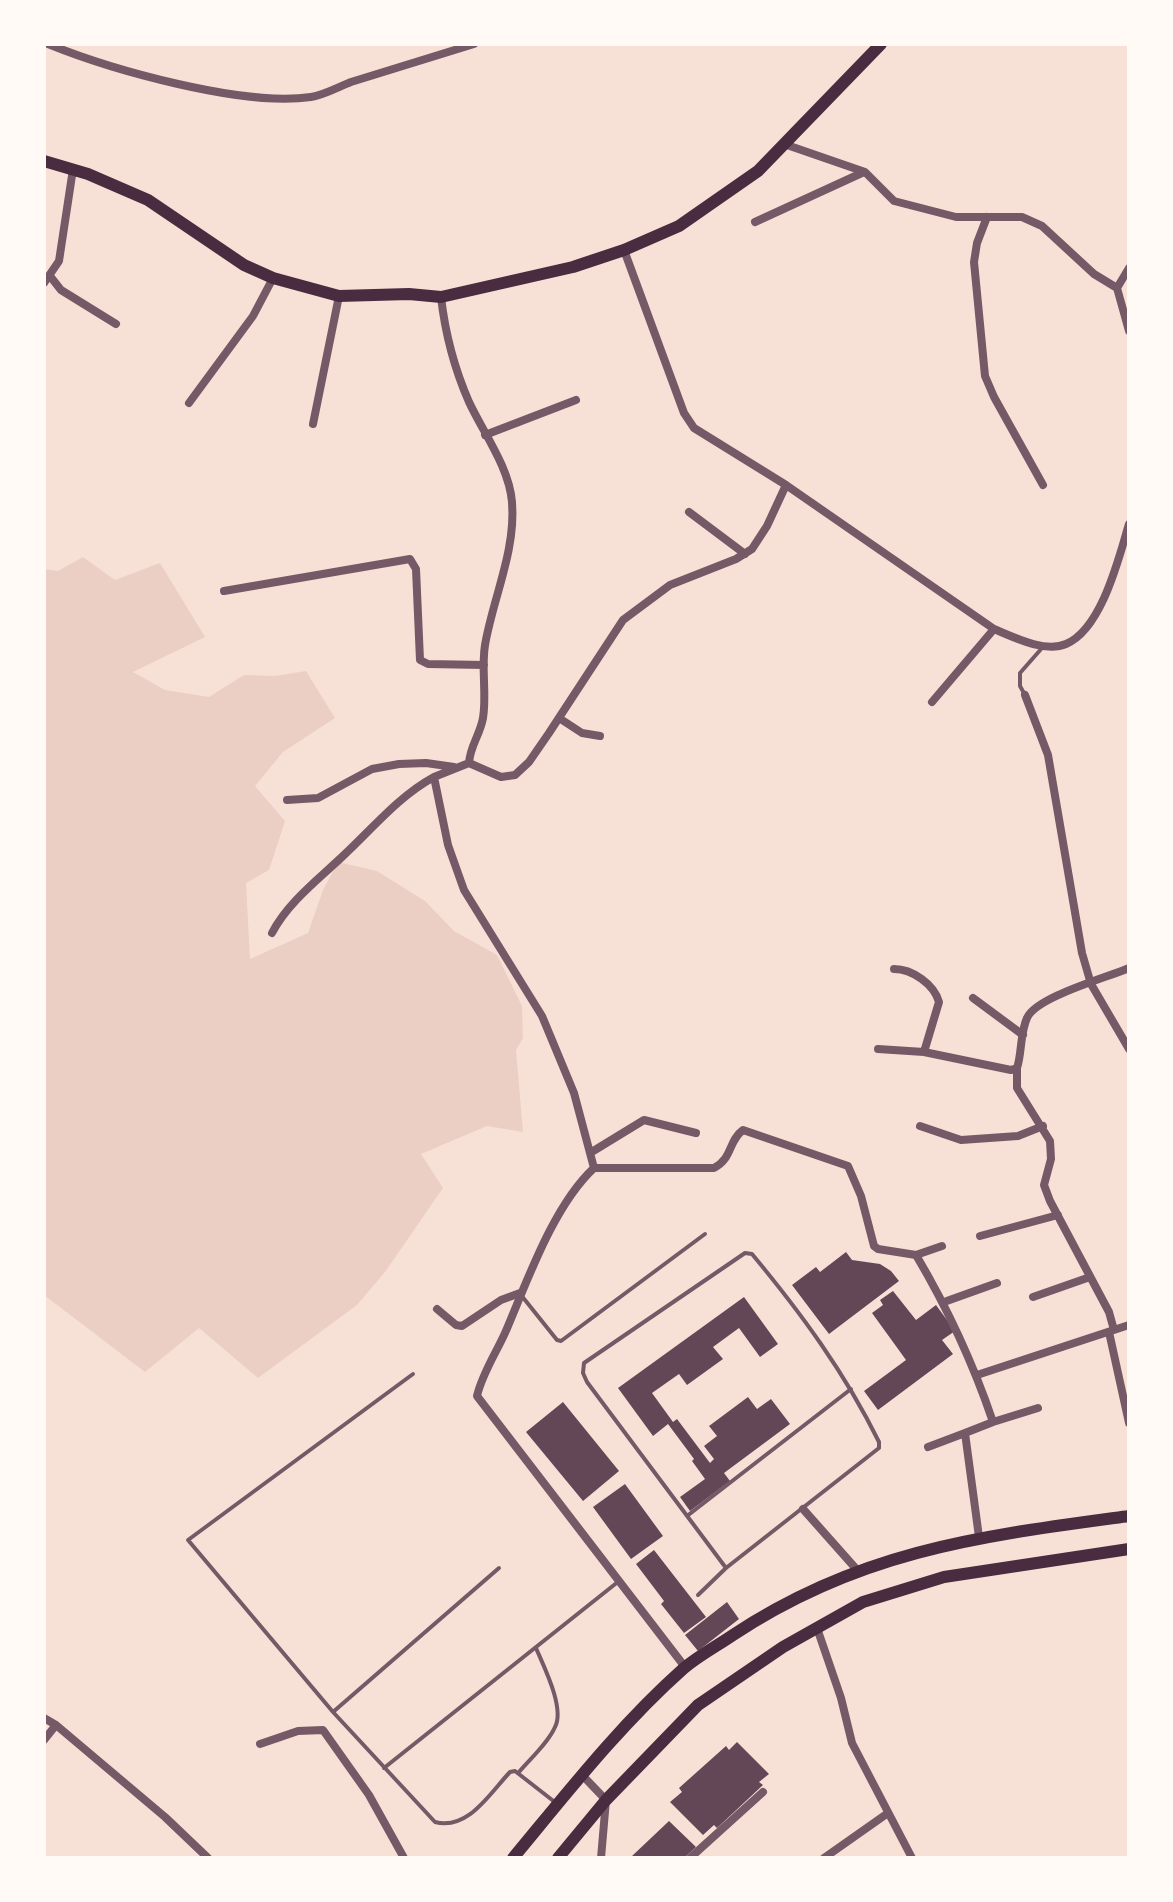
<!DOCTYPE html>
<html>
<head>
<meta charset="utf-8">
<style>
  body { margin:0 }
  #map { position:relative; width:1173px; height:1902px; overflow:hidden; background:#f7e1d7; font-family:"Varela Round",sans-serif }
  canvas { display:block }
  .frame { position:absolute; inset:0; border:46px solid #fffaf5; pointer-events:none }
</style>
</head>
<body>
<div id="map">
<canvas width="1173" height="1902"></canvas>
<div class="frame"></div>
</div>
<script>
const context = document.querySelector('canvas').getContext('2d');
context.lineJoin = 'round';
function fill(path, color) { context.fillStyle = color; context.fill(path, 'evenodd'); }
function stroke(path, color, width, dash) { context.strokeStyle = color; context.lineWidth = width; context.lineCap = dash ? 'butt' : 'round'; context.setLineDash(dash || []); context.stroke(path); }
const green = new Path2D(`
  M83,557l32,23 45,-17 45,74 -72,35 32,18 44,7 35,-22 31,1 31,-5 29,47 -52,34 -28,34 30,35 -16,49 -23,13 4,76 58,-26 15,-43 15,-28 39,9 48,30 29,30 43,24 25,51 1,32 -7,12 7,82 -36,-6 -66,28 22,34 -58,84 -28,33 -99,73 -59,-50 -54,44 -101,-77v-726l14,2z`);
const building = new Path2D(`
  M846,1252l6,8 28,4 11,7 8,10 -70,53 -37,-49 24,-18 4,5z
  M893,1291l23,29 20,-15 19,26 -13,9 11,14 -75,56 -14,-19 42,-31 -34,-47 11,-8 -3,-5z
  M744,1297l34,47 -18,13 -21,-29 -26,19 10,12 -36,26 -8,-11 -27,19 21,29 4,-3 33,44 4,-4 -10,-13 13,-10 -8,-10 39,-29 9,12 14,-10 19,25 -66,49 6,8 -40,30 -10,-14 25,-18 -13,-18 2,-2 -26,-35 -15,12 -35,-48z
  M563,1402l56,69 -36,30 -57,-69z
  M625,1484l38,52 -32,23 -38,-52z
  M654,1550l52,67 -22,16 -23,-29 3,-3 -28,-37z
  M727,1602l12,17 -41,32 -13,-16z
  M737,1742l32,32 -10,8 4,3 -46,43 -3,-3 -11,10 -33,-33 12,-10 -3,-4 47,-42 3,4z
  M669,1821l27,26 -12,11 -52,-2z`);
const service = new Path2D(`
  M1025,695l-5,-9v-13l22,-25
  M521,1295l36,45 4,1 144,-107
  M413,1374l-225,166 145,172 102,110c33,9 55,-29 75,-50l5,-1 41,32
  M687,1516l164,-127
  M698,1595l28,-27 153,-120v-6c-34,-69 -78,-129 -127,-188l-7,-1 -161,110 -1,10 4,9 139,186
  M333,1712l166,-144
  M384,1768l235,-187
  M519,1772c12,-14 29,-29 36,-45 10,-19 -11,-60 -19,-79`);
const minor = new Path2D(`
  M48,44c64,26 195,63 263,53 13,-2 27,-10 40,-15 41,-13 82,-25 123,-38
  M784,144l81,28 29,29 62,16h66l20,9 52,48 23,14 12,43
  M987,217l-10,26 -3,19 11,114 9,21 49,88
  M755,222l109,-50
  M624,250l60,163 10,15 92,57 208,144c19,8 51,24 72,15 36,-15 53,-87 63,-120
  M50,276l11,14 55,34
  M44,283l15,-22 14,-92
  M1117,288l12,-20
  M441,297c4,35 14,73 28,105 15,32 40,65 43,100 4,49 -19,96 -27,143 -4,24 2,49 -2,73 -3,17 -13,28 -14,45l-35,14 14,68 16,45 78,126 32,77 20,75c-41,38 -67,114 -89,165 -9,20 -23,41 -28,63l208,271
  M189,403l64,-87 20,-38
  M313,424l26,-128
  M485,435l91,-35
  M689,512l56,42
  M224,591l186,-32 6,10 4,91 8,4 56,1
  M1025,695l23,60 34,198 9,31 38,65
  M932,702l62,-73
  M559,718l23,15 18,3
  M469,763l32,14 14,-2 14,-13 20,-29 74,-113 47,-35 66,-26 16,-10 15,-23 19,-41
  M287,800l31,-2 54,-29 27,-5 27,-1 28,4
  M272,933c16,-31 48,-55 72,-78 29,-27 55,-59 90,-78
  M894,969c18,0 40,15 45,33l-15,50
  M973,998l50,37
  M878,1049l46,3 87,18 6,-2c5,-15 3,-35 10,-50 9,-21 79,-40 102,-50
  M1017,1068v20l33,53 1,18 -7,26 6,16 59,111 5,18
  M920,1126l41,14 57,-4 25,-10
  M590,1153l54,-33 52,13
  M594,1168h120c19,-10 14,-27 29,-38l105,36 13,30 13,50 4,3 38,6c32,54 57,108 77,167l-28,11 14,104
  M980,1236l78,-21
  M916,1255l26,-9
  M1033,1297l57,-20
  M944,1302l53,-19
  M437,1309l19,16 6,1 39,-26 19,-7
  M1109,1332l20,91
  M977,1375l152,-50
  M993,1422l45,-14
  M928,1447l37,-14
  M803,1509l55,62
  M817,1628l24,70 11,45 60,115
  M44,1718l12,7 109,92 43,41
  M44,1740l12,-15
  M260,1744l38,-13 25,-1 46,65 35,63
  M583,1776l23,24 -5,58
  M690,1858l73,-66
  M824,1858l64,-45`);
const secondary = new Path2D(`
  M44,161l44,13 60,26 96,65 29,13 66,18 70,-2 32,3 132,-30 51,-17 55,-24 79,-55 123,-127`);
const primary = new Path2D(`
  M513,1858c54,-65 107,-133 170,-189 15,-13 34,-23 50,-34 128,-85 249,-99 396,-119
  M558,1858l48,-58 92,-95 85,-58 80,-45 81,-25 185,-28`);
fill(green, '#ebcfc5');
fill(building, '#644757');
stroke(service, '#755966', 4);
stroke(minor, '#755966', 8);
stroke(secondary, '#4a2c40', 12);
stroke(primary, '#4a2c40', 12);
</script>
</body>
</html>
